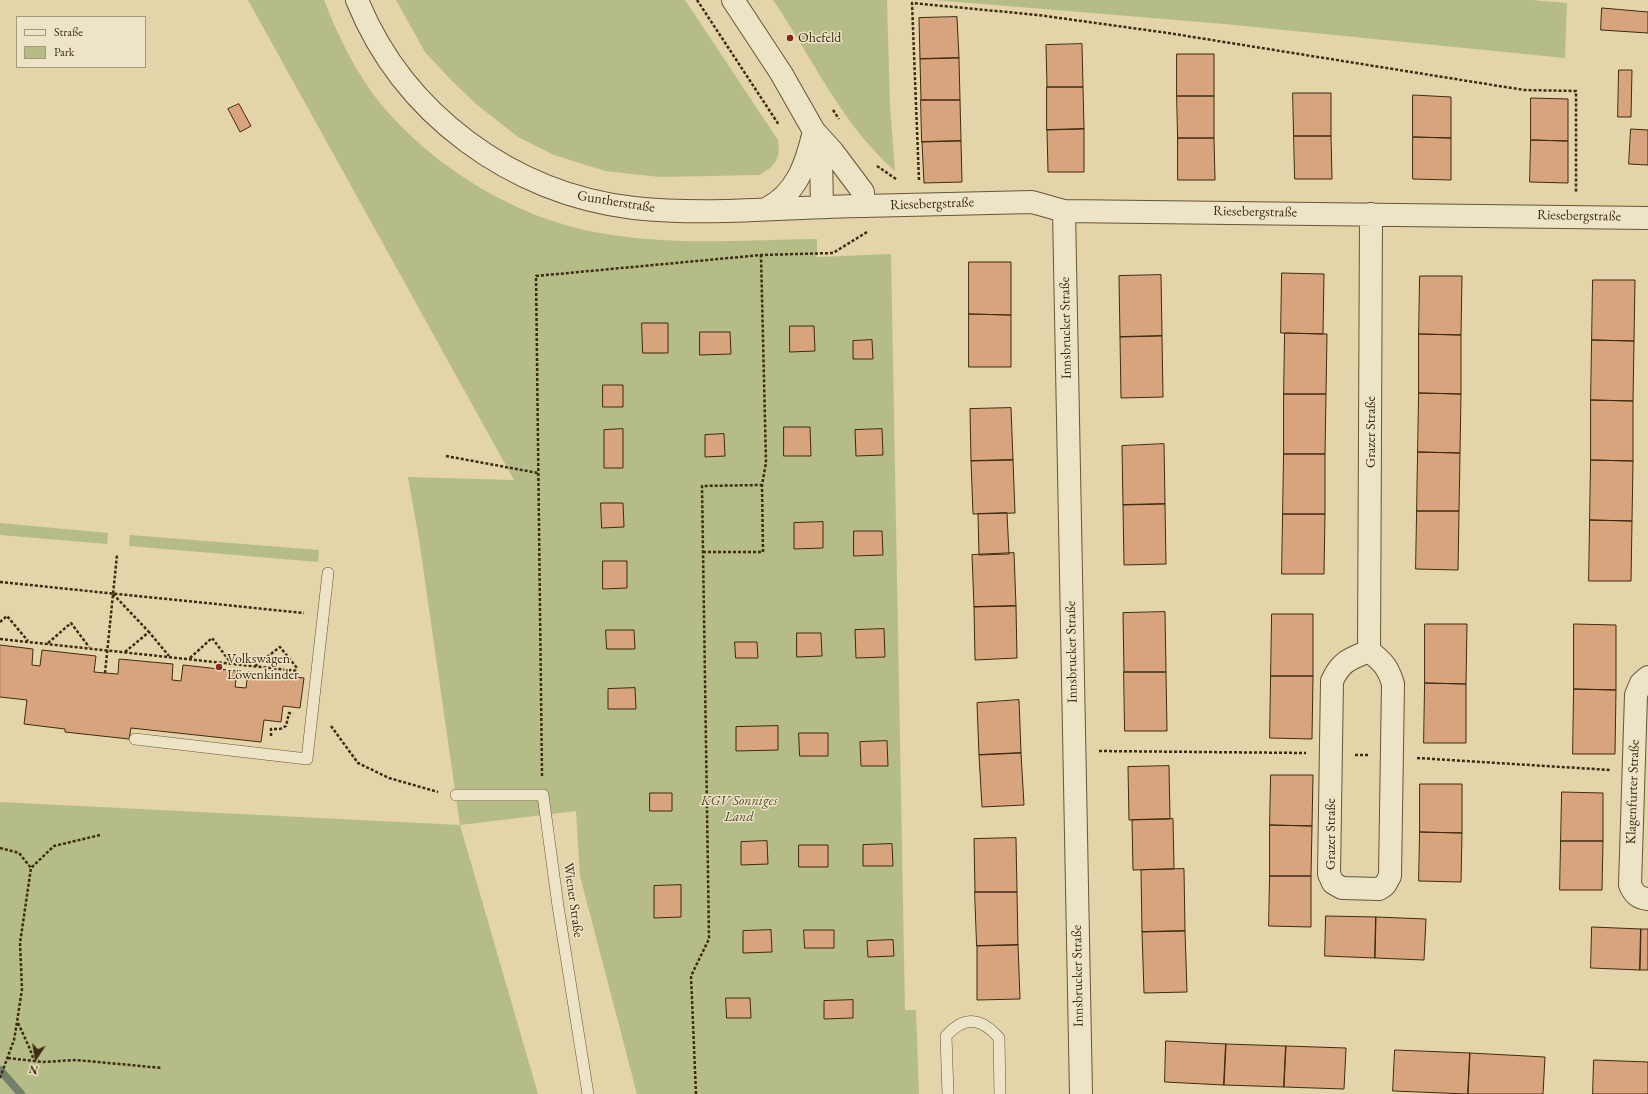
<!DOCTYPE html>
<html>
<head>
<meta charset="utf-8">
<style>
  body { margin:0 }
  #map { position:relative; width:1648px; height:1094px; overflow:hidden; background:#e4d4a9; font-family:"EB Garamond",serif }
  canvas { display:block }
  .legend { position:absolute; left:16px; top:16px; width:130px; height:52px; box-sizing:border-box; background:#ede3c7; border:1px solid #a7997e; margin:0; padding:5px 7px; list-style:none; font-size:12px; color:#3f2b10 }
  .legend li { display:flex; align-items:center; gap:8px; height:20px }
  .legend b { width:20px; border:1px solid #a7997e }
  .north { position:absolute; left:16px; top:1038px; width:40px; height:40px; -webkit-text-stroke:3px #ede3c7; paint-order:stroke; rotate:192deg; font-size:11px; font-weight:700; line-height:16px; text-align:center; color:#3f2b10 }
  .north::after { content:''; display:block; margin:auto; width:14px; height:18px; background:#3f2b10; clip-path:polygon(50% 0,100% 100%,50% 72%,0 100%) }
</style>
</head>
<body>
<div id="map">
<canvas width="1648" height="1094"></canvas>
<ul class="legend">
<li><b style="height:5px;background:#ede3c7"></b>Straße</li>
<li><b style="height:11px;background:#b6bc87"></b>Park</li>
</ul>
<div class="north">N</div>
</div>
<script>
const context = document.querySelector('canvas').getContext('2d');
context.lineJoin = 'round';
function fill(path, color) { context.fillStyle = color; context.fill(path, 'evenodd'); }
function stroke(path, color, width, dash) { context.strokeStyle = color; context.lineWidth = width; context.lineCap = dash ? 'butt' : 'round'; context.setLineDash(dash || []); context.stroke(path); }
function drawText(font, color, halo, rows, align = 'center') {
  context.font = font + ' "EB Garamond",serif'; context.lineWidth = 3; context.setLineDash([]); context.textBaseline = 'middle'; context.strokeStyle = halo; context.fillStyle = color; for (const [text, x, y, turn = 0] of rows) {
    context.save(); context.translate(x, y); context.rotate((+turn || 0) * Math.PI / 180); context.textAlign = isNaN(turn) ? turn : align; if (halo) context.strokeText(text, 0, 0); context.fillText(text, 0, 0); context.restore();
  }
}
const green = new Path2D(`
  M248,0h76c14,36 32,73 56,103 54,65 137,116 220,130 71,13 145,7 217,6v18l74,-3 14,756h11l3,84h-282l-57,-218 -4,-65 -116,14 78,269h-538v-292l460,23 -41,-286 -11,-62 106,3z
  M396,0h289l93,140c3,18 -3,27 -19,35l-99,2 -55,-6 -51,-16 -36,-18 -42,-33 -26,-25 -25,-27z
  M773,0h114l3,106 5,65c-53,-46 -83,-114 -122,-171z
  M935,0h596l36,3 -2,55 -341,-34z
  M0,523l108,10 -1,11 -107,-9z
  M130,535l189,15 -1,12 -189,-16z`);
const stream = new Path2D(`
  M0,1070l21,24`);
const building = new Path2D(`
  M1602,8l46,4v21l-47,-3z
  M957,17l2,41 -39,1 -1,-41z
  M1082,44l1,43h-36l-1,-42z
  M1177,54h37v42h-37z
  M959,58l1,42h-39l-1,-41z
  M1619,70h13l-1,47h-13z
  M1047,87h36l1,42 -37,1z
  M1293,93h38v43h-37z
  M1413,95l38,2v41l-38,-1z
  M1177,96h37v42h-36z
  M1531,98l37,1v42l-37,-1z
  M921,100h39l1,41 -39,1z
  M239,104l12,22 -11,6 -12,-23z
  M1084,129v43h-36l-1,-42z
  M1631,129l17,1v35l-19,-1z
  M1294,136h37l1,43h-37z
  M1413,137l38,1v42l-38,-1z
  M1178,138h36l1,42h-37z
  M1531,140l37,1v42l-38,-1z
  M961,141l1,41 -38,1 -2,-41z
  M969,262h42v53l-42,-1z
  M1282,273l42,1 -1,60 -42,-1z
  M1161,275l1,61 -42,1 -1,-61z
  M1420,276h42l-1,59 -42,-1z
  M1593,280h42l-1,61 -42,-1z
  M969,314l42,1v52h-42z
  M642,323h26v30h-25z
  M790,326h24l1,25 -25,1z
  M700,332h30l1,22 -31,1z
  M1285,333l42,1 -1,60h-42z
  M1419,334l42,1v59l-42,-1z
  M1162,336l1,61 -42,1 -1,-61z
  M872,340l1,19h-20v-18z
  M1592,340l42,1 -1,60 -42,-1z
  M603,385h20v22h-20z
  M1419,393l42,1 -1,59 -42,-1z
  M1284,394h42l-1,60h-41z
  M1591,400l42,1v60l-42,-1z
  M1011,408l2,52 -42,1 -1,-52z
  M784,427h26l1,29h-27z
  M623,429v39h-19v-38z
  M882,429l1,26 -27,1 -1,-26z
  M724,434l1,22 -20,1v-22z
  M1164,444l1,60 -42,1 -1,-59z
  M1418,452l42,1 -1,58h-42z
  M1284,454h41v60h-42z
  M1013,460l2,53 -42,1 -2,-53z
  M1591,460l42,1 -1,60 -42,-1z
  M601,503h22l1,24 -22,1z
  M1165,504l1,60 -42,1 -1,-60z
  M1417,511h42l-1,59 -42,-1z
  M1007,513l2,41 -30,1 -1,-41z
  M1283,514h42l-1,60h-42z
  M1590,520l42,1 -1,60h-42z
  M823,522v26l-29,1v-26z
  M854,531h28l1,24 -29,1z
  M1014,553l2,53 -42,1 -2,-52z
  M603,561h24v27l-24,1z
  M1016,606l1,52 -42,2 -1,-53z
  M1165,612l1,60h-42l-1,-59z
  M1272,614h41v62h-42z
  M1425,624h42l-1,60 -41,-1z
  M1574,624l42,1v65l-42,-1z
  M884,629l1,28 -29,1 -1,-28z
  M606,630h28l1,19h-28z
  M797,633h24l1,23 -25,1z
  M735,642h22l1,16h-22z
  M0,645l33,4 -1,16 8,1 2,-16 54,6 -2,16 11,1 13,1 1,-15 54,5 -1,16 9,1 2,-16 54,6 -2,16 11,1 2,-16 56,6 -4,30 -17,-2 -2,16 -17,-2 -3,22 -130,-14 -2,11 -64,-7v-3l-41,-5 3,-24 -27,-3z
  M1124,672h42l1,59h-42z
  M1271,676h42l-1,63 -42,-1z
  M1425,683l41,1v59h-42z
  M635,688l1,21h-28v-20z
  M1574,689l42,1 -1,64h-42z
  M1019,700l2,53 -42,2 -2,-52z
  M778,726v24l-42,1v-24z
  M799,733h29v23h-28z
  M887,741l1,25h-27l-1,-24z
  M1021,753l3,52 -42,2 -3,-52z
  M1169,766l1,53 -41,1 -1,-53z
  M1271,775h42l-1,51 -42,-1z
  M1420,784h42v49l-42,-1z
  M1562,792l41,1v48h-42z
  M650,793h22v18h-22z
  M1173,819l1,50 -41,1 -1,-50z
  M1270,825l42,1 -1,50h-41z
  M1420,832l42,1 -1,49 -42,-1z
  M1016,838l1,54h-42l-1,-53z
  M767,841l1,23 -27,1v-23z
  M1561,841h42l-1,49h-42z
  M892,844l1,22h-30v-21z
  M799,845h29v22h-29z
  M1184,869l1,62 -43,1 -1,-62z
  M1270,876h41v51l-42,-1z
  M681,885v32l-27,1v-32z
  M975,892h42l1,53 -41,1z
  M1326,916l50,1 -1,41 -50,-2z
  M1376,917l50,2 -2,41 -49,-2z
  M1592,927l49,2 -1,41 -49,-2z
  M1641,929h7v41h-8z
  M771,930l1,22 -29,1v-22z
  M804,930h30v18h-29z
  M1185,931l2,61 -43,1 -2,-61z
  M893,940l1,16 -26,1 -1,-16z
  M1018,945l2,54 -43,1v-54z
  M726,998h24l1,20h-24z
  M853,1000v18l-29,1v-18z
  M1166,1041l60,3 -2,41 -59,-3z
  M1226,1044l60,2 -2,41 -60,-2z
  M1286,1046l60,2 -2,41 -60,-2z
  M1395,1050l75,3 -2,41 -75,-3z
  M1470,1053l75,4 -2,37h-75z
  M1594,1060l54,2v32h-55z`);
const path = new Path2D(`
  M697,0l82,125
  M833,110l6,9
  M877,166l19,13
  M919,180l-7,-177 126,12 130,18 356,57 52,1v101
  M446,456l92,17
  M703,552h60l-1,-67 4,-22 -5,-208
  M0,582l304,31
  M113,594l36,38
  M0,622l7,-6 21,25
  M0,639l298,32
  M48,643l23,-20 18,24
  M125,652l24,-20 20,24
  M190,658l22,-20 19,25
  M255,666l25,-19 17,21
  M105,673l12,-118
  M331,726l27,37 31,15 49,14
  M271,736v-7h9l6,-3 3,-13 4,1
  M1099,751l207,2
  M1355,755h13
  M1417,758l193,12
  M542,776l-6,-500 225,-21 72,-2 34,-21
  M0,848l19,5 12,15
  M18,1023l12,26 4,12
  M8,1058l35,4 33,-2 86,8
  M0,1078l14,-38 3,-18 5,-33 -2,-46 11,-75 23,-22 46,-11
  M696,1094l-5,-118 18,-37 -7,-453 60,-1`);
const service = new Path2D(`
  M135,739l172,20 21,-186
  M456,795h87l15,111 30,188
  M948,1094l-2,-58c19,-21 36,-18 53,2l1,56`);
const minor = new Path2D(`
  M863,206l169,-4 32,9 584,7
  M1064,211l17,883
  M1369,651c14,11 19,16 24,33l-3,192 -5,9 -6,4 -37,-1 -9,-5 -4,-9 3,-193c9,-20 18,-22 37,-30l2,-437
  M1648,677l-7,6 -5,12 -6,190c4,9 8,13 18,14`);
const tertiary = new Path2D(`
  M357,0c46,114 155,194 277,208 76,8 153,-1 229,-2v-14l-30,-40 -19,-21 -33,-58 -48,-73
  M816,138l5,20 1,49
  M766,209c31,-15 41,-47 48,-78`);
const markers = [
  [790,38,4,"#8f2418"],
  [219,667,4,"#8f2418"]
];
const poiNames = [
  ["Ohefeld",798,38],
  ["Volkswagen",227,659],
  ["Löwenkinder",227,675]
];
const streetNames = [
  ["Guntherstraße",616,202,9],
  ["Riesebergstraße",932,204,-2],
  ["Riesebergstraße",1255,212,1],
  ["Riesebergstraße",1579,216,1],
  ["Innsbrucker Straße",1066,328,-91],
  ["Grazer Straße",1371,432,-90],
  ["Innsbrucker Straße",1072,652,-91],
  ["Klagenfurter Straße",1633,792,-88],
  ["Grazer Straße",1331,834,-90],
  ["Wiener Straße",573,900,82],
  ["Innsbrucker Straße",1078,976,-91]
];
const parkNames = [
  ["KGV Sonniges",739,801],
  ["Land",739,817]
];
fill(green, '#b6bc87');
stroke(stream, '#73806a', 8);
fill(building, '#d7a47d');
stroke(building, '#3f2b10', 1);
stroke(service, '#685536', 12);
stroke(minor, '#685536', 24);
stroke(tertiary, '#685536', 24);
stroke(path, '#3f2b10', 2.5, [3, 2]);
stroke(service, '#ede3c7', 11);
stroke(minor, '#ede3c7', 22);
stroke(tertiary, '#ede3c7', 22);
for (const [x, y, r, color] of markers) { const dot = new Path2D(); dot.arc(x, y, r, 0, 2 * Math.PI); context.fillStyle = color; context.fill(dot); stroke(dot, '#ede3c7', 1.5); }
drawText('14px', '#3f2b10', '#ede3c7', poiNames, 'left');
drawText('14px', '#3f2b10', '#ede3c7', streetNames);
drawText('italic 14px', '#574828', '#ede3c7', parkNames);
</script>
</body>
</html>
